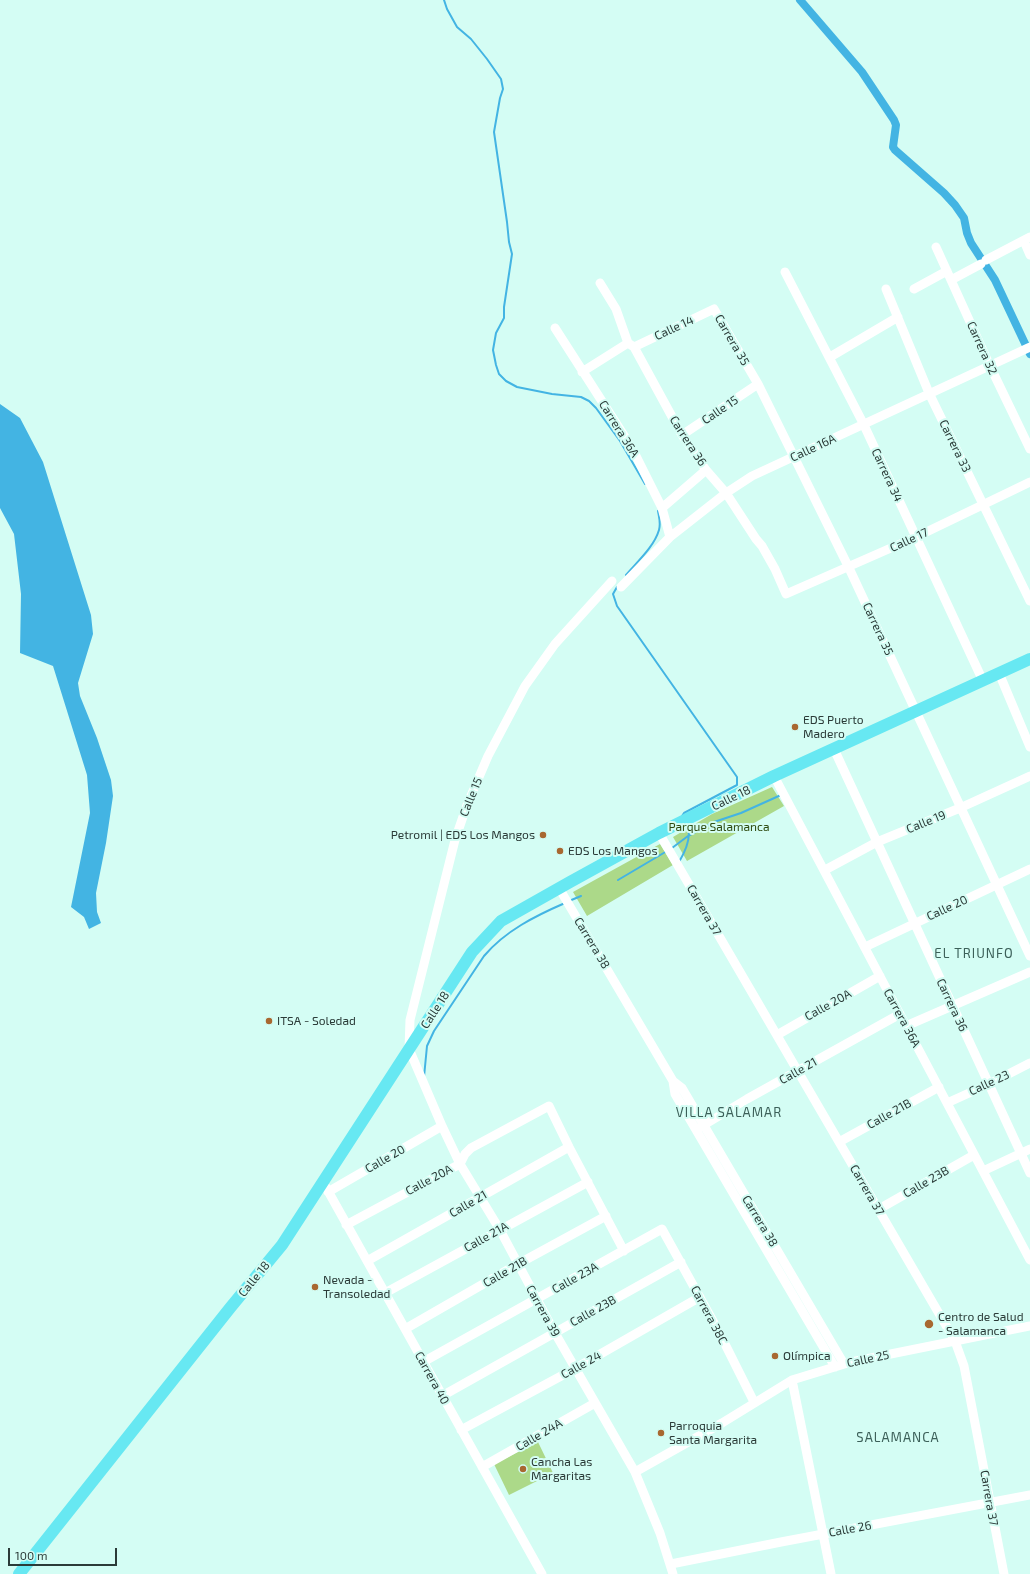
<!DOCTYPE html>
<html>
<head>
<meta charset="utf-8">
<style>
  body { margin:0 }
  #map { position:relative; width:1030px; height:1574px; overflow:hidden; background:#d4fdf4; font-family:"Exo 2",sans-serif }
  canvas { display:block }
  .scale { position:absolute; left:8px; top:1548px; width:109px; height:18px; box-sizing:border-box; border:2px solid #2b3b38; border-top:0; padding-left:5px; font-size:12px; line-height:14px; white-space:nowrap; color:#2b3b38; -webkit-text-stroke:3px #d4fdf4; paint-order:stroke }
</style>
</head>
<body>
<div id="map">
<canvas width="1030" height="1574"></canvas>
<div class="scale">100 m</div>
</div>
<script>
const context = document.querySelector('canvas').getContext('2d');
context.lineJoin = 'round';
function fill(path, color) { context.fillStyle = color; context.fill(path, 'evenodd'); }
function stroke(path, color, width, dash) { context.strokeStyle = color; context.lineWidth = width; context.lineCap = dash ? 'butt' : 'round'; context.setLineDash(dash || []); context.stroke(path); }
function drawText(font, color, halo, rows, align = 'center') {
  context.font = font + ' "Exo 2",sans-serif'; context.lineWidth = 4; context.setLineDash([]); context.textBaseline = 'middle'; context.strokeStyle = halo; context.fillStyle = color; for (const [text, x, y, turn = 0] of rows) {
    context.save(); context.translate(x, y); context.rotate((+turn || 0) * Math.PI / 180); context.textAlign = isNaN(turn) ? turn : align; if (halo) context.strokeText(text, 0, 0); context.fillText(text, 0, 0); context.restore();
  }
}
const green = new Path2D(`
  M772,787l12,19 -97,55 -14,-24 39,-23z
  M660,844l13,21 -86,51 -14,-24z
  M538,1442l15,31 -44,22 -15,-31z`);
const water = new Path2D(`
  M0,404l20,14 23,44 48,153 2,19 -15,49 2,13 17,42 14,42 2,16 -7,47 -10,50 1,19 4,11 -12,6 -5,-12 -13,-10 19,-94 -3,-38 -34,-109 -33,-13 1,-59 -7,-60 -14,-26z`);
const stream = new Path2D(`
  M444,0l3,9 10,18 14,12 16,20 14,20 2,10 -3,9 -6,34 13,90 2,20 3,12 -8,53v11l-8,15 -3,17 3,15 3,9 7,7 11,6 35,7 29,3 8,4 7,7 24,33 25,43
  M626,575c11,-13 28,-28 33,-45 2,-7 0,-13 -1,-19
  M617,587l-4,7 4,12 120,171v8l-53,28 -2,3
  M672,848l16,-12 26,-14 27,-9 40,-18
  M679,862c6,-10 14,-27 7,-39
  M618,880l49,-29
  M569,901l12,-5
  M424,1077l3,-31 7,-15 50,-75c21,-25 51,-40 81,-53`);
const canal = new Path2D(`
  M800,0l62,72 32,48 2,5 -3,22 2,3 49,43 11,12 9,13 3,15 4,10 24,37 35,74`);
const minor = new Path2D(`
  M1024,241l6,14
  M936,247l54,119 40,83
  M986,260l44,-23
  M785,272l78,151 120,258
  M951,280l30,-16
  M600,283l16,26 12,34 6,4 48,88 24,35 20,23 30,46 6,7 13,23 11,25 130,-57 114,-55
  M886,289l43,104 101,208
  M914,289l33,-18
  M555,328l77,120 30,60 8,29
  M634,347l80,-38 44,75 91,184 181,388
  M830,357l68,-40
  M582,372l46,-29
  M682,435l76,-51
  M662,508l44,-38
  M612,581l-57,63 -30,42 -37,70 -21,49 -12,35 -45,180 -1,29 33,77 18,38 40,66 55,103 80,139 25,61 13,41
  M621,587l49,-50 56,-44 26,-17 278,-129
  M999,673l31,74
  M834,749l196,424
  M774,776l256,484
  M659,833l296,508 9,25 40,208
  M825,872v-2l52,-28 83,-34 70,-32
  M559,888l114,193 9,7 162,276
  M865,947l165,-78
  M906,1026l124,-54
  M777,1035l103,-59
  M673,1081l2,13 160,273
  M947,1103l42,-19 41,-21
  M699,1128l48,-29 153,-85
  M839,1142l100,-55
  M983,1171l47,-22
  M323,1182l219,392
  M328,1192l114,-66
  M879,1209l95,-54
  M346,1225l114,-61 5,-10 6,-6 78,-42 20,41 55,104
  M367,1261l202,-114
  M385,1293l203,-111
  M405,1329l113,-65 88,-48
  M423,1362l239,-133 57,103 35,70
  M792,1380l39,194
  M442,1396l239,-134
  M461,1430l115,-62 124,-71
  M482,1467l113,-64
  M635,1472l87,-49 70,-43 59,-18 179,-36
  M671,1564l110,-22 249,-47`);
const major = new Path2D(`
  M19,1574l211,-266 52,-63 190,-293 29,-31 69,-39 89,-49 115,-57 256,-117`);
const markers = [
  [795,727,4,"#a86830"],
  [543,835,4,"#a86830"],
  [560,851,4,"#a86830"],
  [269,1021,4,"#a86830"],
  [315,1287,4,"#a86830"],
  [929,1324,5,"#a86830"],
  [775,1356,4,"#a86830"],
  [661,1433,4,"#a86830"],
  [523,1469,4,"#a86830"]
];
const streetNames = [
  ["Calle 14",674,328,-25],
  ["Carrera 35",732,340,60],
  ["Carrera 32",982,348,66],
  ["Calle 15",720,410,-34],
  ["Carrera 36A",619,429,58],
  ["Carrera 36",688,441,57],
  ["Carrera 33",955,446,64],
  ["Calle 16A",813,448,-25],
  ["Carrera 34",887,475,65],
  ["Calle 17",909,540,-25],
  ["Carrera 35",878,629,65],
  ["Calle 15",471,797,-68],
  ["Calle 18",731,798,-26],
  ["Calle 19",926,822,-22],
  ["Calle 20",947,908,-25],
  ["Carrera 37",704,910,60],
  ["Carrera 38",592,943,59],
  ["Calle 20A",828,1005,-29],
  ["Carrera 36",952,1005,65],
  ["Calle 18",435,1010,-57],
  ["Carrera 36A",902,1018,62],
  ["Calle 21",798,1071,-29],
  ["Calle 23",989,1083,-25],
  ["Calle 21B",889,1114,-29],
  ["Calle 20",385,1159,-30],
  ["Calle 20A",429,1180,-28],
  ["Calle 23B",926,1182,-30],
  ["Carrera 37",867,1190,60],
  ["Calle 21",468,1204,-30],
  ["Carrera 38",760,1221,59],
  ["Calle 21A",486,1237,-29],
  ["Calle 21B",505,1272,-30],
  ["Calle 23A",575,1278,-29],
  ["Calle 18",254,1279,-51],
  ["Carrera 39",543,1311,61],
  ["Calle 23B",593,1311,-29],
  ["Carrera 38C",709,1315,62],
  ["Calle 25",868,1359,-12],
  ["Calle 24",581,1365,-29],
  ["Carrera 40",432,1378,61],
  ["Calle 24A",539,1435,-30],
  ["Carrera 37",989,1498,80],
  ["Calle 26",850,1529,-10]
];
const poiNames = [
  ["EDS Puerto",803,720],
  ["Madero",803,734],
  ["Petromil | EDS Los Mangos",535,835,"right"],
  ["EDS Los Mangos",568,851],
  ["ITSA - Soledad",277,1021],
  ["Nevada -",323,1280],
  ["Transoledad",323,1294],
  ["Centro de Salud",938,1317],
  ["- Salamanca",938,1331],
  ["Olímpica",783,1356],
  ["Parroquia",669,1426],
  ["Santa Margarita",669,1440],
  ["Cancha Las",531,1462],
  ["Margaritas",531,1476]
];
const parkNames = [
  ["Parque Salamanca",719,827]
];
const neighbourhoodNames = [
  ["EL TRIUNFO",974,954],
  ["VILLA SALAMAR",729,1113],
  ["SALAMANCA",898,1438]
];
fill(green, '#acd989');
fill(water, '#43b4e3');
stroke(stream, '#43b4e3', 2);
stroke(canal, '#43b4e3', 8);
stroke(minor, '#fff', 9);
stroke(major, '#67e8f2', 12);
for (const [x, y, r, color] of markers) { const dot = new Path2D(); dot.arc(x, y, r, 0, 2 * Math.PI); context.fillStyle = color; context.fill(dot); stroke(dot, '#d4fdf4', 1.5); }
drawText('12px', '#2b3b38', '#d4fdf4', streetNames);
drawText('12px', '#2b3b38', '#d4fdf4', poiNames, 'left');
drawText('12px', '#2f4b11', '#d4fdf4', parkNames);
context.letterSpacing = '1px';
drawText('13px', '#3c6059', '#d4fdf4', neighbourhoodNames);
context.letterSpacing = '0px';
</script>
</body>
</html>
